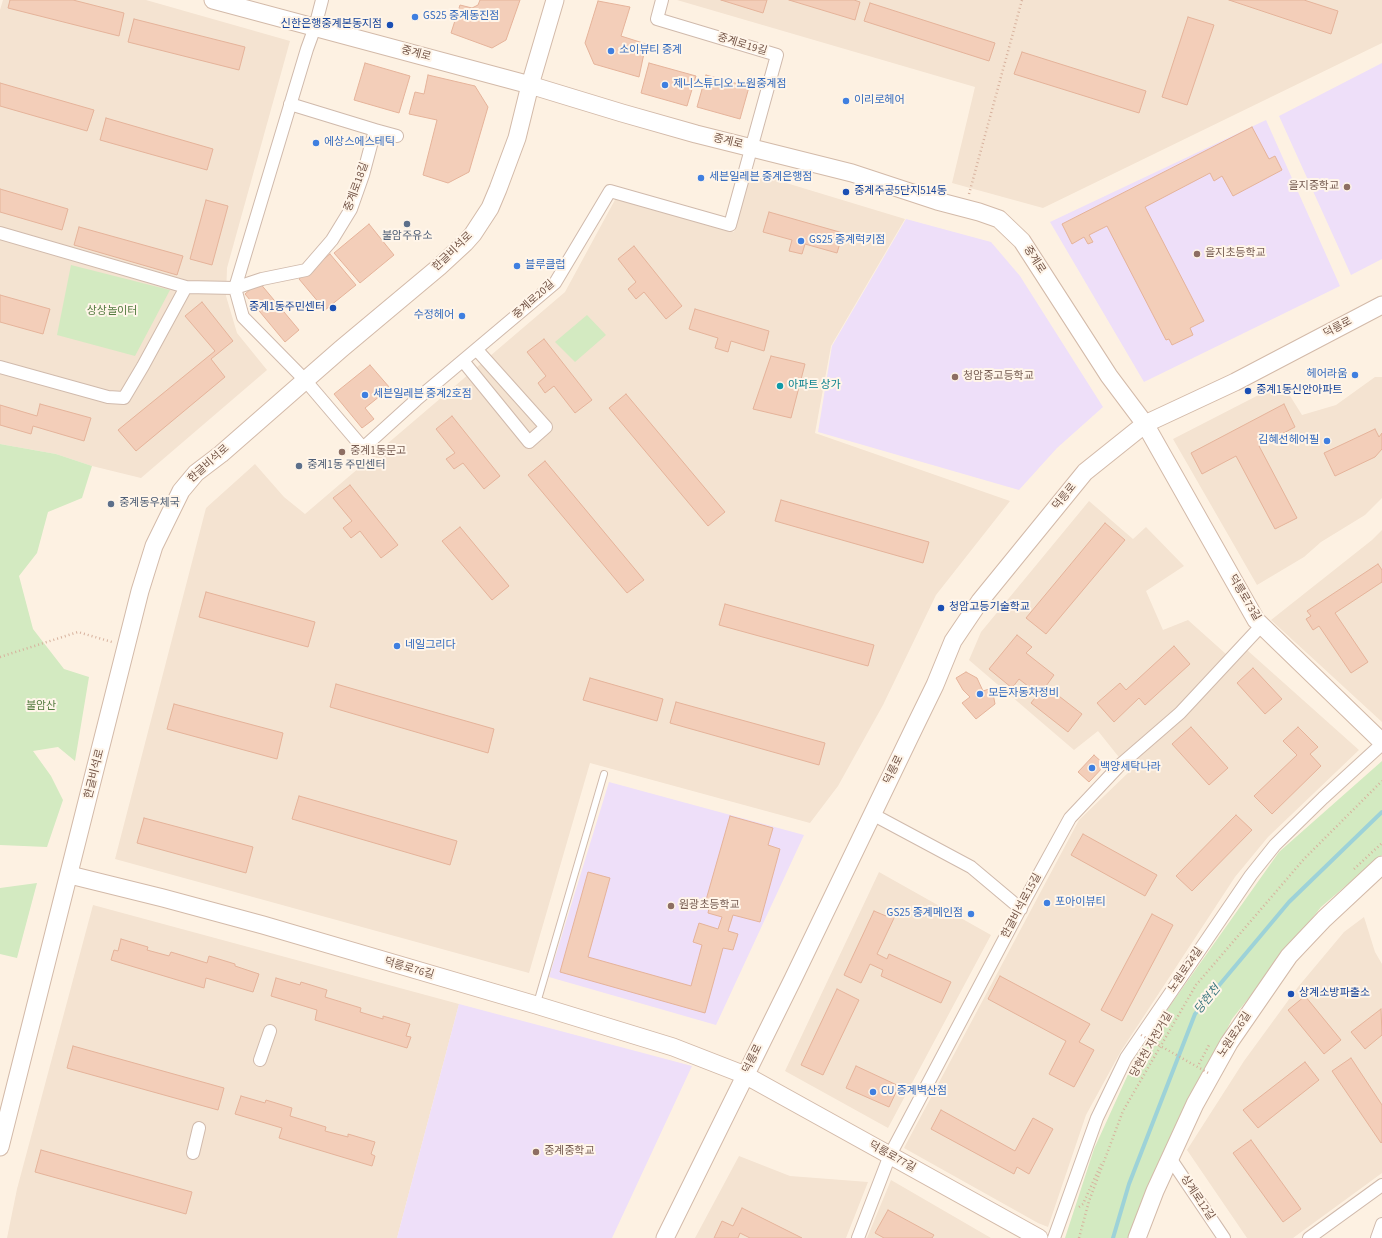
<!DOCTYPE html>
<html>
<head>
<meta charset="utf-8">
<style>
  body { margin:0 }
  canvas { display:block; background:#fdf1e2 }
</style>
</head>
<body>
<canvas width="1382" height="1238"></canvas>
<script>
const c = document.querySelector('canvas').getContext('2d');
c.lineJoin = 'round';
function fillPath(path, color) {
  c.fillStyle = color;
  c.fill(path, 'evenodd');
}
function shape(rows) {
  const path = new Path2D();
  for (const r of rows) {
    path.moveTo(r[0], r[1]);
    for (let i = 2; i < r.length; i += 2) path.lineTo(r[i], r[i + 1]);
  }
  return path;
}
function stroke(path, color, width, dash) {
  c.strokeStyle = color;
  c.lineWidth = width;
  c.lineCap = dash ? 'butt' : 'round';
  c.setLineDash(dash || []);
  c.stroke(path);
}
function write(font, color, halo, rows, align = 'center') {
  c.font = font + ' "Source Sans 3","Noto Sans KR",sans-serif';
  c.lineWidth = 4;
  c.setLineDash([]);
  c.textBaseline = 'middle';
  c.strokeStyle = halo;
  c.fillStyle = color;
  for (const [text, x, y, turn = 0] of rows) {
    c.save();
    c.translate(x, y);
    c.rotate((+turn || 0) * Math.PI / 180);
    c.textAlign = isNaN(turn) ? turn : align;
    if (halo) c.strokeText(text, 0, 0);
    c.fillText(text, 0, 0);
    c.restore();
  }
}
const residential = shape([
  [3,0,146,0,290,41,227,268,226,296,237,333,267,370,141,478,92,466,56,454,0,444,0,10],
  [677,0,1382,0,1382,43,1043,208,952,183,975,87],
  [750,172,905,219,831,346,815,433,1010,501,936,595,883,705,838,786,810,823,590,763,529,973,115,859,206,508,255,464,284,497,305,514,565,292,616,198,734,232],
  [1375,377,1382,377,1382,498,1365,515,1321,542,1304,557,1257,585,1173,439,1282,383,1302,415,1336,405],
  [1089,501,1133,539,1146,527,1184,566,1146,591,1163,630,1188,620,1236,663,1247,650,1359,750,1268,837,1235,877,1121,1051,1086,1115,1048,1227,1038,1223,904,1148,1079,820,1130,771,1098,731,1074,750,969,660,981,632],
  [1382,530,1382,722,1271,620,1372,540],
  [879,872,991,935,888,1128,785,1071],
  [93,905,459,1004,397,1238,7,1238,17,1189],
  [1364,917,1375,952,1382,964,1382,1173,1293,1238,1247,1238,1187,1150,1244,1061,1298,987,1344,932],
  [739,1156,790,1176,868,1182,846,1238,695,1238],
  [891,1180,991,1238,867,1238]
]);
const education = shape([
  [1382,63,1382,259,1351,275,1279,116],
  [1266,120,1340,286,1144,382,1050,222],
  [906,219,991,242,1020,276,1103,407,1057,448,1019,490,818,432,832,346],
  [609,782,804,835,716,1025,549,977],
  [459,1004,692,1066,612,1238,397,1238]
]);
const green = shape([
  [71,265,170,290,135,356,57,335],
  [587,315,606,335,575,362,555,342],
  [0,444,56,454,92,466,82,498,48,512,37,553,19,576,33,629,64,669,89,677,75,761,58,747,33,751,51,776,63,800,47,847,0,845],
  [1382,761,1382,855,1321,907,1232,1019,1162,1162,1135,1238,1065,1238,1094,1149,1140,1048,1279,852],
  [37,883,17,958,0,954,0,888]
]);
const stream = shape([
  [1113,1238,1129,1184,1195,1014,1289,902,1382,812]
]);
const building = shape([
  [10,0,73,0,124,13,119,36,8,8,10,0],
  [480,0,520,0,506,40,492,48,451,33,460,5,472,8,478,5,480,0],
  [721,0,767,0,763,13,721,0],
  [789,0,854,0,860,2,855,20,789,0],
  [1229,0,1304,0,1338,11,1331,34,1229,0],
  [598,1,630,7,621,36,646,44,639,77,594,64,585,43,598,1],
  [870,3,995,43,989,61,864,21,870,3],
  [1188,17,1214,25,1187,105,1162,97,1188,17],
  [134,19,245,47,239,70,128,42,134,19],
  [1022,52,1146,91,1139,113,1014,74,1022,52],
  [365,63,410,76,399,113,354,100,365,63],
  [649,63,696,76,687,106,641,93,649,63],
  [428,75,475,86,488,107,469,172,448,183,423,175,437,120,409,114,415,92,424,94,428,75],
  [706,75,749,87,740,119,697,107,706,75],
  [0,83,94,110,87,131,0,106,0,83],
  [106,118,213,149,207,170,100,140,106,118],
  [1252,127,1269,159,1275,156,1282,170,1233,196,1222,176,1214,181,1210,173,1145,207,1204,321,1190,328,1193,335,1172,345,1169,339,1166,340,1107,226,1089,235,1093,242,1088,244,1084,237,1072,244,1062,224,1252,127],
  [0,189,68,209,62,230,0,212,0,189],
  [206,200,228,206,212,265,190,259,206,200],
  [769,212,843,233,837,253,805,244,802,254,789,251,792,240,763,232,769,212],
  [369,224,394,255,360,283,334,253,369,224],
  [79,227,183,256,177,275,74,245,79,227],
  [634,246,682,306,666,319,644,292,636,299,628,289,636,282,618,259,634,246],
  [330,254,356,285,325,310,299,279,330,254],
  [259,282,299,330,285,342,245,294,259,282],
  [0,295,50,309,43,334,0,322,0,295],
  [202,302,233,341,211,359,225,377,136,451,118,430,215,351,185,316,202,302],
  [695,309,769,331,764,351,731,341,728,352,715,348,718,338,689,329,695,309],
  [544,339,592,400,575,413,554,386,545,393,538,383,546,376,527,352,544,339],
  [771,356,805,364,791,418,753,409,771,356],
  [370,365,390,388,365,408,374,419,362,428,334,394,370,365],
  [626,394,725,512,708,526,609,408,626,394],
  [40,404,91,418,84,441,33,426,31,434,0,425,0,405,37,416,40,404],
  [1284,404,1295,427,1259,446,1297,518,1275,529,1236,456,1202,474,1191,453,1284,404],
  [452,416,500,476,484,489,463,463,454,469,446,459,455,453,436,429,452,416],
  [1375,429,1379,437,1382,433,1382,449,1375,457,1335,476,1324,453,1375,429],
  [545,461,644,580,627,593,528,475,545,461],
  [350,485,398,545,381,558,360,531,351,538,343,528,352,521,333,498,350,485],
  [781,500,929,542,923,563,775,521,781,500],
  [1105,523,1125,540,1046,634,1026,618,1105,523],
  [460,527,509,586,492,600,442,541,460,527],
  [1378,564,1382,570,1382,582,1335,613,1368,662,1351,673,1319,626,1313,630,1306,619,1311,616,1307,611,1378,564],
  [206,592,315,622,308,647,199,617,206,592],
  [725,604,874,645,868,666,719,625,725,604],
  [1017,635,1032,647,1026,653,1054,675,1046,686,1082,714,1068,732,1031,703,1038,694,1019,679,1012,688,989,669,1017,635],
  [1174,646,1190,664,1145,705,1139,698,1114,722,1097,703,1120,683,1126,690,1174,646],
  [1253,668,1282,699,1265,714,1237,683,1253,668],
  [966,672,977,678,983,691,992,688,995,704,976,719,962,703,970,697,963,690,956,678,966,672],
  [590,678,663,699,657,721,583,700,590,678],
  [336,684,494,729,488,753,330,707,336,684],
  [676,702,825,743,819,765,670,723,676,702],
  [174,704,283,733,277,759,167,729,174,704],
  [1191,727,1228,768,1209,785,1172,744,1191,727],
  [1298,727,1318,747,1310,754,1321,766,1272,814,1254,796,1297,755,1283,741,1298,727],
  [1094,755,1105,765,1089,782,1078,772,1094,755],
  [299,796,457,841,450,865,292,819,299,796],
  [1236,815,1252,830,1192,891,1176,876,1236,815],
  [730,816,773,828,768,845,780,849,760,922,733,915,728,931,738,934,733,950,723,948,705,1013,560,972,588,872,610,878,588,957,691,986,702,945,693,942,699,923,718,929,722,917,708,913,709,908,704,907,730,816],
  [144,818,253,847,246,873,137,843,144,818],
  [1083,834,1157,875,1145,896,1071,855,1083,834],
  [874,911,886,916,887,913,895,916,877,954,887,959,889,954,951,982,941,1003,881,976,883,970,870,964,861,983,844,975,874,911],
  [1152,914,1173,925,1122,1021,1101,1010,1152,914],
  [121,939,148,947,147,950,169,956,171,952,207,963,209,956,235,964,235,966,259,974,253,992,206,978,204,988,111,960,114,950,118,951,121,939],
  [1000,976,1090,1024,1079,1042,1094,1050,1074,1087,1049,1074,1066,1041,988,999,1000,976],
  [276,978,300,985,301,982,327,990,325,997,361,1008,360,1012,383,1019,383,1016,410,1024,406,1036,411,1037,407,1048,315,1020,317,1010,271,996,276,978],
  [837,989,859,1000,823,1075,801,1065,837,989],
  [1305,996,1341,1040,1324,1054,1288,1010,1305,996],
  [1381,1009,1382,1035,1365,1049,1351,1032,1381,1009],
  [73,1046,224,1088,218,1110,67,1068,73,1046],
  [1351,1058,1382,1105,1382,1142,1381,1143,1332,1071,1351,1058],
  [1305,1062,1319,1080,1258,1128,1243,1110,1305,1062],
  [856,1066,899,1086,889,1107,846,1088,856,1066],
  [241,1096,265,1103,266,1100,292,1108,290,1116,326,1127,325,1131,348,1137,348,1134,375,1142,371,1154,375,1156,372,1166,279,1138,282,1128,235,1114,241,1096],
  [941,1110,1015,1151,1033,1118,1053,1129,1029,1174,1017,1167,1014,1174,931,1129,941,1110],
  [1251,1140,1301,1209,1283,1222,1233,1153,1251,1140],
  [41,1150,192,1192,186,1214,35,1172,41,1150],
  [742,1208,802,1238,750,1238,740,1233,738,1238,714,1238,722,1221,733,1226,742,1208],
  [888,1210,934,1235,932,1238,884,1238,875,1233,888,1210]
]);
const path = shape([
  [969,194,1022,0],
  [0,657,78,632,112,642],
  [1354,869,1382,843],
  [1199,1064,1209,1045],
  [1079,1207,1083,1204,1102,1162],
  [1079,1238,1089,1201,1123,1111,1196,985,1304,859,1382,781]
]);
const lane = shape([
  [537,1003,604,774]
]);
const street = shape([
  [322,0,315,27,307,49,235,288,243,317,305,380,363,448,416,400,555,283,610,191,730,225,777,55,657,19,662,0],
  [375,130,397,136],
  [0,233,186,287],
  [463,361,529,442,546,427,477,350],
  [0,367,108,397,124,398,143,366,186,287,235,288,262,279,306,270,332,240,351,209,363,175,375,130,290,104],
  [872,814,971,867,1021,909],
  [260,1060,270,1031],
  [193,1153,199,1128],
  [1170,1158,1224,1238],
  [858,1238,890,1155,1026,898,1070,818,1120,765,1180,713,1262,625],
  [1054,1238,1097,1118,1126,1058,1251,875,1275,845,1323,798,1382,744],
  [1309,1238,1382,1185],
  [1377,1238,1382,1224]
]);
const secondary = shape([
  [213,0,530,85,622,113,696,134,852,173,937,201,979,212,999,219,1022,241,1109,376,1145,424,1256,620,1382,742],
  [70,875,163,898,263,925,536,1005,673,1047,745,1075,1039,1238],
  [0,1147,140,591,154,546,181,491,196,473,221,454,341,349,439,267,465,243,473,234,490,208,498,189,517,138,530,85,555,0],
  [665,1238,793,979,915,726,935,685,953,641,980,601,1085,472,1145,424,1235,382,1382,305],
  [1137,1238,1155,1191,1195,1104,1229,1043,1289,956,1324,919,1382,865]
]);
const pathBridge = shape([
  [1141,1035,1210,1074]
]);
const markers = [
  [415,17,4,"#3f7fe0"],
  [390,25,4,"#1a4fb4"],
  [611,51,4,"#3f7fe0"],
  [665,85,4,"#3f7fe0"],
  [846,101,4,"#3f7fe0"],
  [316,143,4,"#3f7fe0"],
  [701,178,4,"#3f7fe0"],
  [1347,187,4,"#8d6e63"],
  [846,192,4,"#1a4fb4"],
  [407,224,4,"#5c6f8a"],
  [801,241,4,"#3f7fe0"],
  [1197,254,4,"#8d6e63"],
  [517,266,4,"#3f7fe0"],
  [333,308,4,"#1a4fb4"],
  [462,316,4,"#3f7fe0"],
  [1355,375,4,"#3f7fe0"],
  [955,377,4,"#8d6e63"],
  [780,386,4,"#0f9aa8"],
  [1248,391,4,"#1a4fb4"],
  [365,395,4,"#3f7fe0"],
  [1327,441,4,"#3f7fe0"],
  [342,452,4,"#8d6e63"],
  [299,466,4,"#5c6f8a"],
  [111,504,4,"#5c6f8a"],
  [941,608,4,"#1a4fb4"],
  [397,646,4,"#3f7fe0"],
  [980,694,4,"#3f7fe0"],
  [1092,768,4,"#3f7fe0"],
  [1047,903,4,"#3f7fe0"],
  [671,906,4,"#8d6e63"],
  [971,914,4,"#3f7fe0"],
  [1291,994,4,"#1a4fb4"],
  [873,1092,4,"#3f7fe0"],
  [536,1152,4,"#8d6e63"]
];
const shopNames = [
  ["GS25 중계동진점",423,17],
  ["소이뷰티 중계",619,51],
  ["제니스튜디오 노원중계점",673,85],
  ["이리로헤어",854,101],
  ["에상스에스테틱",324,143],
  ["세븐일레븐 중계은행점",709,178],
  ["GS25 중계럭키점",809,241],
  ["블루클럽",525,266],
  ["수정헤어",454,316,"right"],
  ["헤어라움",1347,375,"right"],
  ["세븐일레븐 중계2호점",373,395],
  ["김혜선헤어필",1319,441,"right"],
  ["네일그리다",405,646],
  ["모든자동차정비",988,694],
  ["백양세탁나라",1100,768],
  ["포아이뷰티",1055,903],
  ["GS25 중계메인점",963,914,"right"],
  ["CU 중계벽산점",881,1092]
];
const transitNames = [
  ["신한은행중계본동지점",382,25,"right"],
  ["중계주공5단지514동",854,192],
  ["중계1동주민센터",325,308,"right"],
  ["중계1동신안아파트",1256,391],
  ["청암고등기술학교",949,608],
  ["상계소방파출소",1299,994]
];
const streetNames = [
  ["중계로19길",742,45,17],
  ["중계로",416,54,15],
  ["중계로",728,142,14],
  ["중계로18길",357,187,-70],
  ["한글비석로",453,252,-44],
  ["중계로",1034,260,57],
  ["중계로20길",534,300,-42],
  ["덕릉로",1338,328,-28],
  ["한글비석로",209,464,-42],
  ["덕릉로",1065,497,-51],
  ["덕릉로73길",1244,598,59],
  ["덕릉로",894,770,-64],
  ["한글비석로",95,774,-76],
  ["한글비석로15길",1022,906,-62],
  ["덕릉로76길",409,969,16],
  ["노원로24길",1186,970,-56],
  ["노원로26길",1235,1035,-57],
  ["당현천 자전거길",1152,1045,-60],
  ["덕릉로",753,1059,-64],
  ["덕릉로77길",892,1157,29],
  ["상계로12길",1197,1198,56]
];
const educationNames = [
  ["을지중학교",1339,187,"right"],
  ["을지초등학교",1205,254],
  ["청암중고등학교",963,377],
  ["중계1동문고",350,452],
  ["원광초등학교",679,906],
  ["중계중학교",544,1152]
];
const serviceNames = [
  ["불암주유소",407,237,"center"],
  ["중계1동 주민센터",307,466],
  ["중계동우체국",119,504]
];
const parkNames = [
  ["상상놀이터",112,312],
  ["불암산",41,707]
];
const cultureNames = [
  ["아파트 상가",788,386]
];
const waterNames = [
  ["당현천",1208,1000,-51]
];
fillPath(residential, '#f4e3d1');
fillPath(education, '#eedff9');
fillPath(green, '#d3eac1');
stroke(stream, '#9dd2d8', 4);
fillPath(building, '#f3ceb9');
stroke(building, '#e5b39a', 1);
stroke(lane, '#d0baac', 8);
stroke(street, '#d0baac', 14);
stroke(secondary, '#d3baa9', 19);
stroke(path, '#d7b19d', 2.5, [1, 3]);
stroke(lane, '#fff', 6);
stroke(street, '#fff', 12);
stroke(secondary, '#fff', 17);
stroke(pathBridge, '#d7b19d', 2.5, [1, 3]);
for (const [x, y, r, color] of markers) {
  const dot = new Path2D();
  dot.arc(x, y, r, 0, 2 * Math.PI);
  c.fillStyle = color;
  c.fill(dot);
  stroke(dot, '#fff5e9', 1.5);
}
write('11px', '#366cbe', '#fff5e9', shopNames, 'left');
write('11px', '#164399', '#fff5e9', transitNames, 'left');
write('11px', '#755648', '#fff5e9', streetNames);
write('11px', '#785e54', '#fff5e9', educationNames, 'left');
write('11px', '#4e5e75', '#fff5e9', serviceNames, 'left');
write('11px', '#547b40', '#fff5e9', parkNames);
write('11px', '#0d838f', '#fff5e9', cultureNames, 'left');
write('italic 12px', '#3f7a82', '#fff5e9', waterNames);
</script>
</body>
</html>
